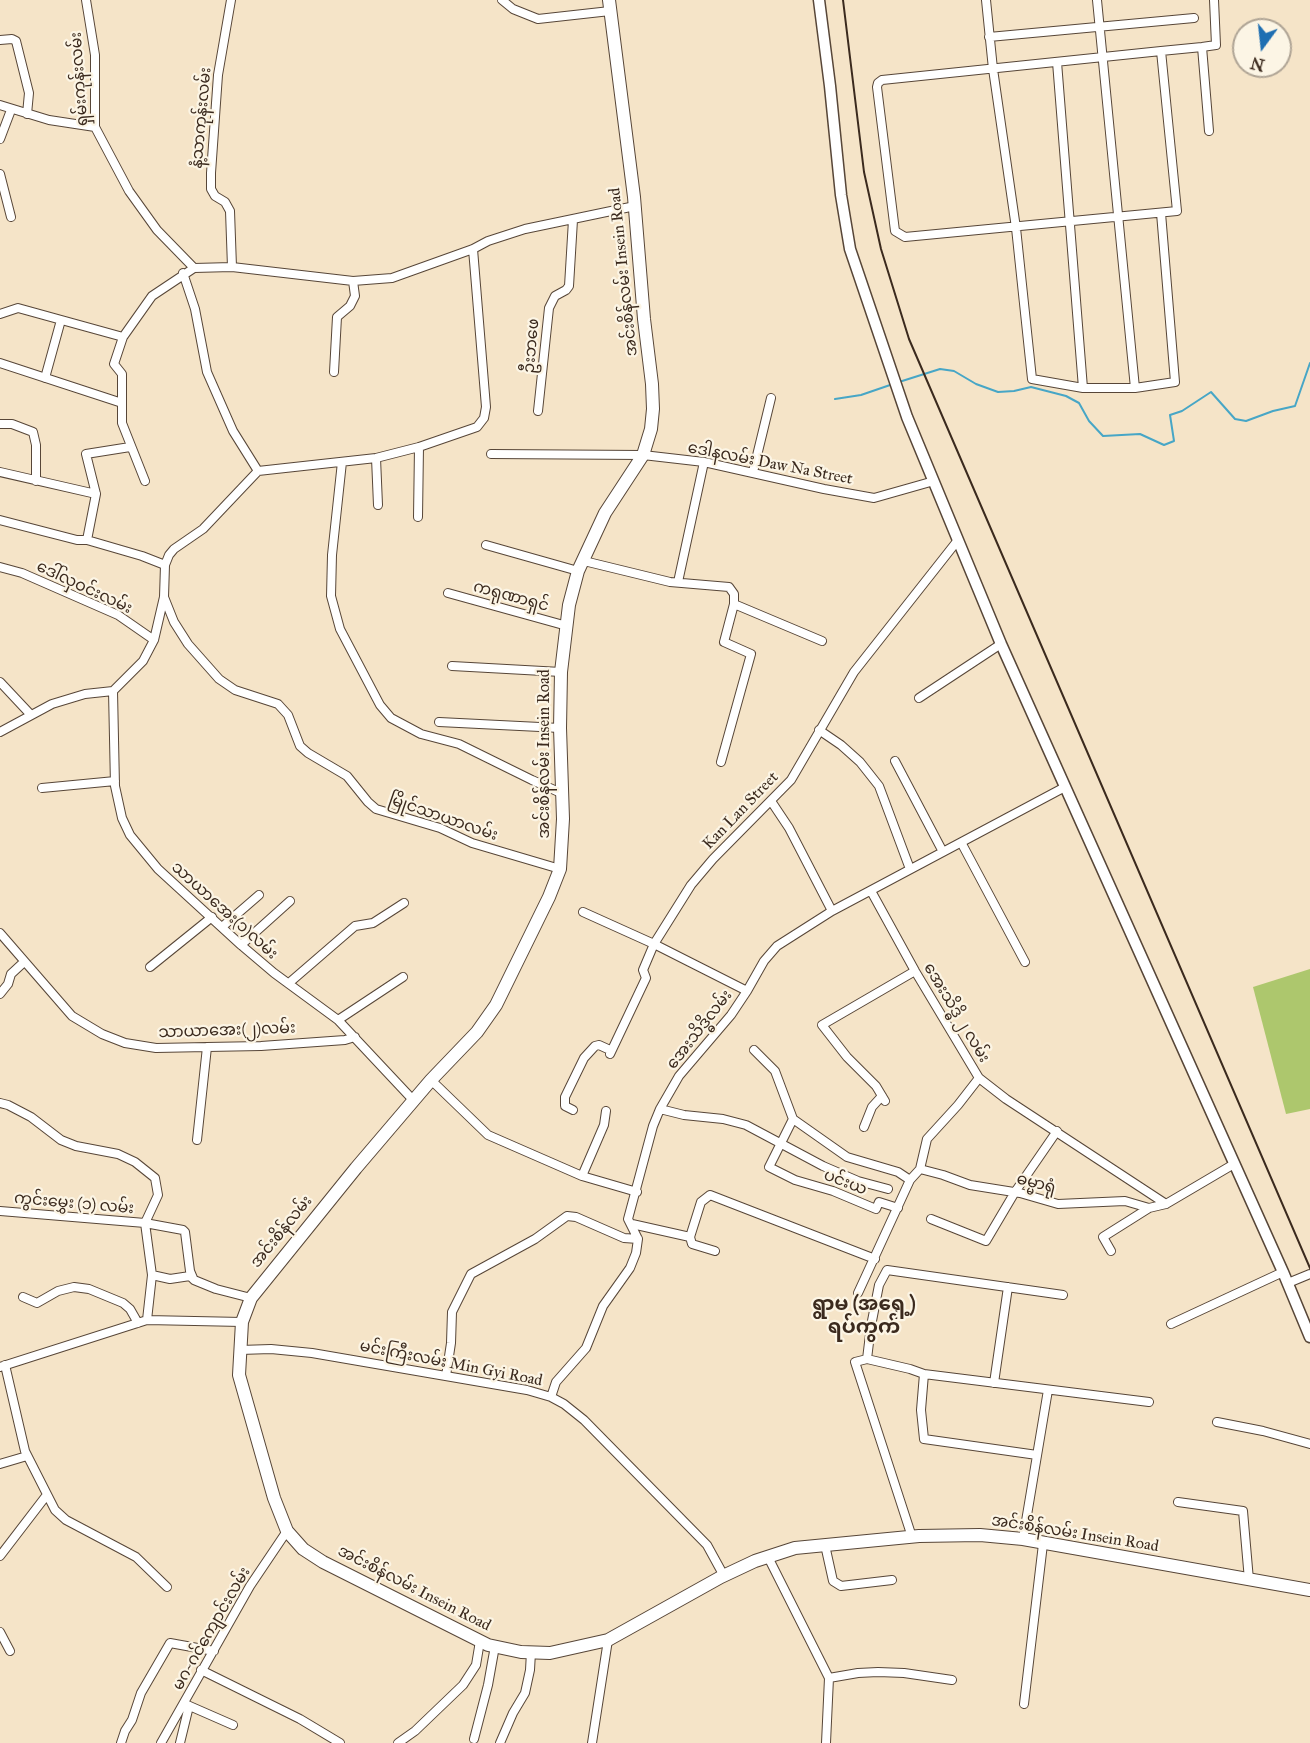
<!DOCTYPE html>
<html>
<head>
<meta charset="utf-8">
<style>
  body { margin:0 }
  #map { position:relative; width:1310px; height:1743px; overflow:hidden; background:#f5e4c8; font-family:"IM FELL Great Primer",serif }
  canvas { display:block }
  .north { position:absolute; left:1232px; top:18px; width:60px; height:60px; box-sizing:border-box; background:#fcf5e5; border:2px solid #afa495; border-radius:50%; rotate:195deg; font-size:16px; font-weight:700; line-height:24px; text-align:center; color:#3b2a1e }
  .north::after { content:''; display:block; margin:auto; width:21px; height:27px; background:#1f6fb2; clip-path:polygon(50% 0,100% 100%,50% 72%,0 100%) }
</style>
</head>
<body>
<div id="map">
<canvas width="1310" height="1743"></canvas>
<div class="north">N</div>
</div>
<script>
const c = document.querySelector('canvas').getContext('2d');
c.lineJoin = 'round';
function fillPath(path, color) {
  c.fillStyle = color;
  c.fill(path, 'evenodd');
}
function shape(rows) {
  const path = new Path2D();
  for (const r of rows) {
    path.moveTo(r[0], r[1]);
    for (let i = 2; i < r.length; i += 2) path.lineTo(r[i], r[i + 1]);
  }
  return path;
}
function stroke(path, color, width, dash) {
  c.strokeStyle = color;
  c.lineWidth = width;
  c.lineCap = dash ? 'butt' : 'round';
  c.setLineDash(dash || []);
  c.stroke(path);
}
function write(font, color, halo, rows, align = 'center') {
  c.font = font + ' "IM FELL Great Primer","Noto Sans Myanmar",serif';
  c.lineWidth = 4.5;
  c.setLineDash([]);
  c.textBaseline = 'middle';
  c.strokeStyle = halo;
  c.fillStyle = color;
  for (const [text, x, y, turn = 0] of rows) {
    c.save();
    c.translate(x, y);
    c.rotate((+turn || 0) * Math.PI / 180);
    c.textAlign = isNaN(turn) ? turn : align;
    if (halo) c.strokeText(text, 0, 0);
    c.fillText(text, 0, 0);
    c.restore();
  }
}
const green = shape([
  [1310,969,1310,1109,1286,1114,1253,987]
]);
const stream = shape([
  [899,382,940,369,954,371,976,384,998,392,1014,391,1031,387,1066,396,1079,403,1089,421,1103,436,1140,434,1164,445,1174,441,1170,415,1182,411,1211,392,1235,419,1246,421,1273,411,1295,406,1310,363],
  [835,399,861,395,893,384]
]);
const street = shape([
  [86,0,95,55,95,127,129,191,157,230,194,268],
  [231,0,218,75,211,173,211,189,215,196,225,202,230,211,232,267],
  [502,0,513,9,538,19,610,11],
  [986,0,993,69,1016,228,1032,379,1083,388,1135,388,1175,382,1161,213],
  [1097,0,1135,388],
  [989,37,1194,18],
  [0,40,12,39,16,41,29,93,27,114],
  [1202,47,1209,131],
  [1161,51,1177,211,905,237,895,231,877,87,878,83,882,80,1161,51,1202,47,1216,45,1214,0],
  [1057,62,1083,388],
  [0,105,49,120,95,127],
  [0,139,11,110],
  [0,174,11,217],
  [183,273,195,309,207,372,233,431,258,471],
  [0,314,18,308,123,337],
  [0,363,122,403,122,423,145,481],
  [334,372,337,317,350,306,355,296,353,281],
  [45,378,61,320],
  [122,403,122,374,114,364,123,337,152,296,194,268,232,267,353,281,392,278,473,249,488,241,525,229,635,206],
  [538,411,549,308,555,296,566,290,569,286,573,220],
  [0,424,12,424,33,432,36,445,36,481],
  [130,447,86,454,96,494,87,540,142,556,165,565],
  [491,454,643,455,704,462,824,489,874,498,934,481],
  [376,458,378,505],
  [342,462,332,555,331,596,340,629,380,705,391,718,421,734,459,744,532,780,561,793],
  [258,471,376,458,419,447,477,427,484,418,486,407,473,249],
  [0,472,96,494],
  [753,472,771,398],
  [418,517,419,447],
  [0,520,77,540,87,540],
  [486,545,578,571],
  [584,561,670,582,729,587,734,594,734,604,724,642,751,654,721,762],
  [0,567,22,573,118,615,154,640],
  [678,582,704,462],
  [448,593,567,626],
  [164,597,174,622,188,644,219,679,235,690,278,704,288,715,300,746,308,753,347,776,368,802,376,809,440,828,472,843,560,869],
  [734,604,822,641],
  [452,666,561,672],
  [0,682,31,715],
  [113,691,115,786,122,818,130,835,158,869,241,945,274,973,338,1020,414,1101],
  [113,691,143,661,154,640,164,597,165,565,169,555,174,549,203,529,258,471],
  [919,698,1001,644],
  [439,722,560,728],
  [819,730,841,745,860,762,879,786,910,869],
  [0,732,52,704,85,694,113,691],
  [895,761,943,852],
  [42,788,115,781],
  [771,801,789,828,832,911],
  [962,844,1025,962],
  [871,891,915,971,979,1078,1006,1099,1166,1204],
  [583,912,654,944,747,991],
  [222,927,259,895],
  [0,933,72,1016,102,1034,125,1043,156,1048,207,1047,261,1046,345,1040,355,1037],
  [241,945,290,901],
  [150,967,212,917],
  [289,983,355,926,373,923,404,903],
  [0,994,8,984,11,974,24,962],
  [338,1020,403,977],
  [754,1050,775,1071,793,1119,847,1157,898,1172,910,1180],
  [610,1054,646,978,643,970,654,944,691,885,713,859,791,780,854,672,958,540],
  [431,1080,488,1135,582,1176,637,1192],
  [885,1101,876,1086,847,1057,822,1025,915,971],
  [0,1103,8,1105,31,1117,61,1140,76,1146,118,1154,135,1162,155,1178,158,1195,145,1223,152,1275,170,1279,190,1276,194,1280,216,1289,251,1298],
  [660,1109,684,1115,723,1119,746,1125,823,1166,858,1181,888,1189],
  [573,1110,565,1106,565,1097,584,1058,595,1046,599,1045,610,1050],
  [793,1119,769,1167,795,1180,833,1191,876,1209,879,1202,898,1208],
  [864,1127,872,1107,882,1096],
  [197,1140,207,1047],
  [920,1169,943,1175,970,1185,1020,1193,1058,1204,1125,1201,1149,1208],
  [582,1176,604,1125,606,1111],
  [0,1211,145,1223,183,1230,185,1232,190,1271,193,1278],
  [931,1219,986,1241,1015,1192,1057,1131],
  [632,1224,690,1237,701,1202,710,1195,875,1259],
  [690,1237,692,1244,715,1251],
  [1111,1251,1103,1237,1149,1208,1166,1204,1234,1164],
  [1288,1283,1310,1274],
  [858,1293,910,1180,920,1169,927,1139,958,1105,979,1078],
  [23,1297,37,1303,58,1291,74,1287,89,1289,123,1303,130,1309,138,1323],
  [147,1320,152,1275],
  [1171,1324,1283,1272],
  [240,1350,271,1349,312,1353,527,1390,551,1397,564,1404,584,1420,707,1545,724,1576],
  [867,1359,871,1326,879,1285,887,1270,1063,1295],
  [5,1365,25,1451,55,1510,66,1520,136,1557,167,1587],
  [0,1367,147,1320,242,1322],
  [924,1374,1149,1402],
  [446,1376,451,1343,452,1312,471,1274,535,1239,567,1216,576,1217,624,1238,638,1239],
  [994,1383,1008,1287],
  [551,1397,556,1382,586,1348,603,1306,630,1268,636,1253,638,1239,628,1219,653,1126,660,1109,679,1076,731,1015,747,991,764,961,777,946,832,911,1065,787],
  [1217,1422,1263,1431,1310,1444],
  [0,1464,27,1456],
  [1178,1502,1243,1511,1249,1580],
  [912,1537,855,1362,867,1359,910,1369,924,1374,921,1410,924,1439,1037,1455],
  [1023,1539,1048,1390],
  [825,1545,833,1581,841,1586,892,1580],
  [0,1556,46,1496],
  [768,1557,829,1678,826,1743],
  [0,1632,10,1651],
  [201,1670,300,1719,340,1743],
  [829,1678,858,1673,878,1672,904,1673,952,1680],
  [185,1704,233,1725],
  [1024,1704,1043,1544],
  [474,1739,488,1685,495,1646],
  [121,1743,125,1731,132,1720,141,1693,170,1643,214,1651],
  [161,1743,250,1586,287,1531],
  [180,1743,189,1706],
  [398,1743,415,1731,463,1685,476,1665,480,1641],
  [500,1743,513,1713,525,1693,530,1670,531,1652],
  [592,1743,608,1640]
]);
const secondary = shape([
  [819,0,830,86,841,195,850,249,907,417,1001,644,1283,1272,1310,1337]
]);
const primary = shape([
  [609,0,634,197,644,319,652,384,653,409,651,429,643,455,605,513,578,571,569,605,561,672,560,728,563,819,560,869,549,897,496,1005,477,1032,431,1080,356,1168,251,1298,242,1322,239,1375,274,1498,287,1531,303,1549,323,1562,488,1645,521,1652,550,1653,608,1640,721,1577,755,1561,795,1548,919,1536,980,1535,1023,1539,1310,1590]
]);
const rail = shape([
  [843,0,864,172,881,249,909,339,1310,1268]
]);
const streetNames = [
  ["ရှမ်းကုန်းလမ်း",80,79,-94],
  ["နံ့သာကုန်းလမ်း",202,118,-85],
  ["အင်းစိန်လမ်း Insein Road",624,272,-96],
  ["ဦးဘဖေ",532,346,-85],
  ["ဒေါနလမ်း Daw Na Street",770,464,11],
  ["ဒေါ်လှဝင်းလမ်း",84,588,25],
  ["ကရုဏာရှင်",511,597,15],
  ["အင်းစိန်လမ်း Insein Road",545,754,-90],
  ["Kan Lan Street",741,811,-46],
  ["မြိုင်သာယာလမ်း",443,818,19],
  ["သာယာအေး(၁)လမ်း",224,911,42],
  ["အေးသိဒ္ဓိ ၂ လမ်း",956,1013,59],
  ["အေးသိဒ္ဓိလမ်း",700,1030,-52],
  ["သာယာအေး(၂)လမ်း",227,1031,-2],
  ["ပင်းယ",845,1183,21],
  ["ဓမ္မာရုံ",1036,1184,14],
  ["ကွင်းမွှေး (၁) လမ်း",74,1204,5],
  ["အင်းစိန်လမ်း",282,1232,-51],
  ["မင်းကြီးလမ်း Min Gyi Road",451,1364,11],
  ["အင်းစိန်လမ်း Insein Road",1075,1534,9],
  ["အင်းစိန်လမ်း Insein Road",414,1589,27],
  ["မဂ~ဂင်ကျောင်းလမ်း",212,1629,-60]
];
const quarterNames = [
  ["ရွာမ (အရှေ့)",864,1305],
  ["ရပ်ကွက်",864,1328]
];
fillPath(green, '#adc76d');
stroke(stream, '#47a6c6', 2);
stroke(street, '#574638', 10);
stroke(secondary, '#574638', 13);
stroke(primary, '#574638', 14);
stroke(street, '#fff', 8);
stroke(secondary, '#fff', 10);
stroke(primary, '#fff', 12);
stroke(rail, '#3b2a1e', 2);
write('16px', '#3b2a1e', '#fcf5e5', streetNames);
write('bold 20px', '#3b2a1e', '#fcf5e5', quarterNames);
</script>
</body>
</html>
